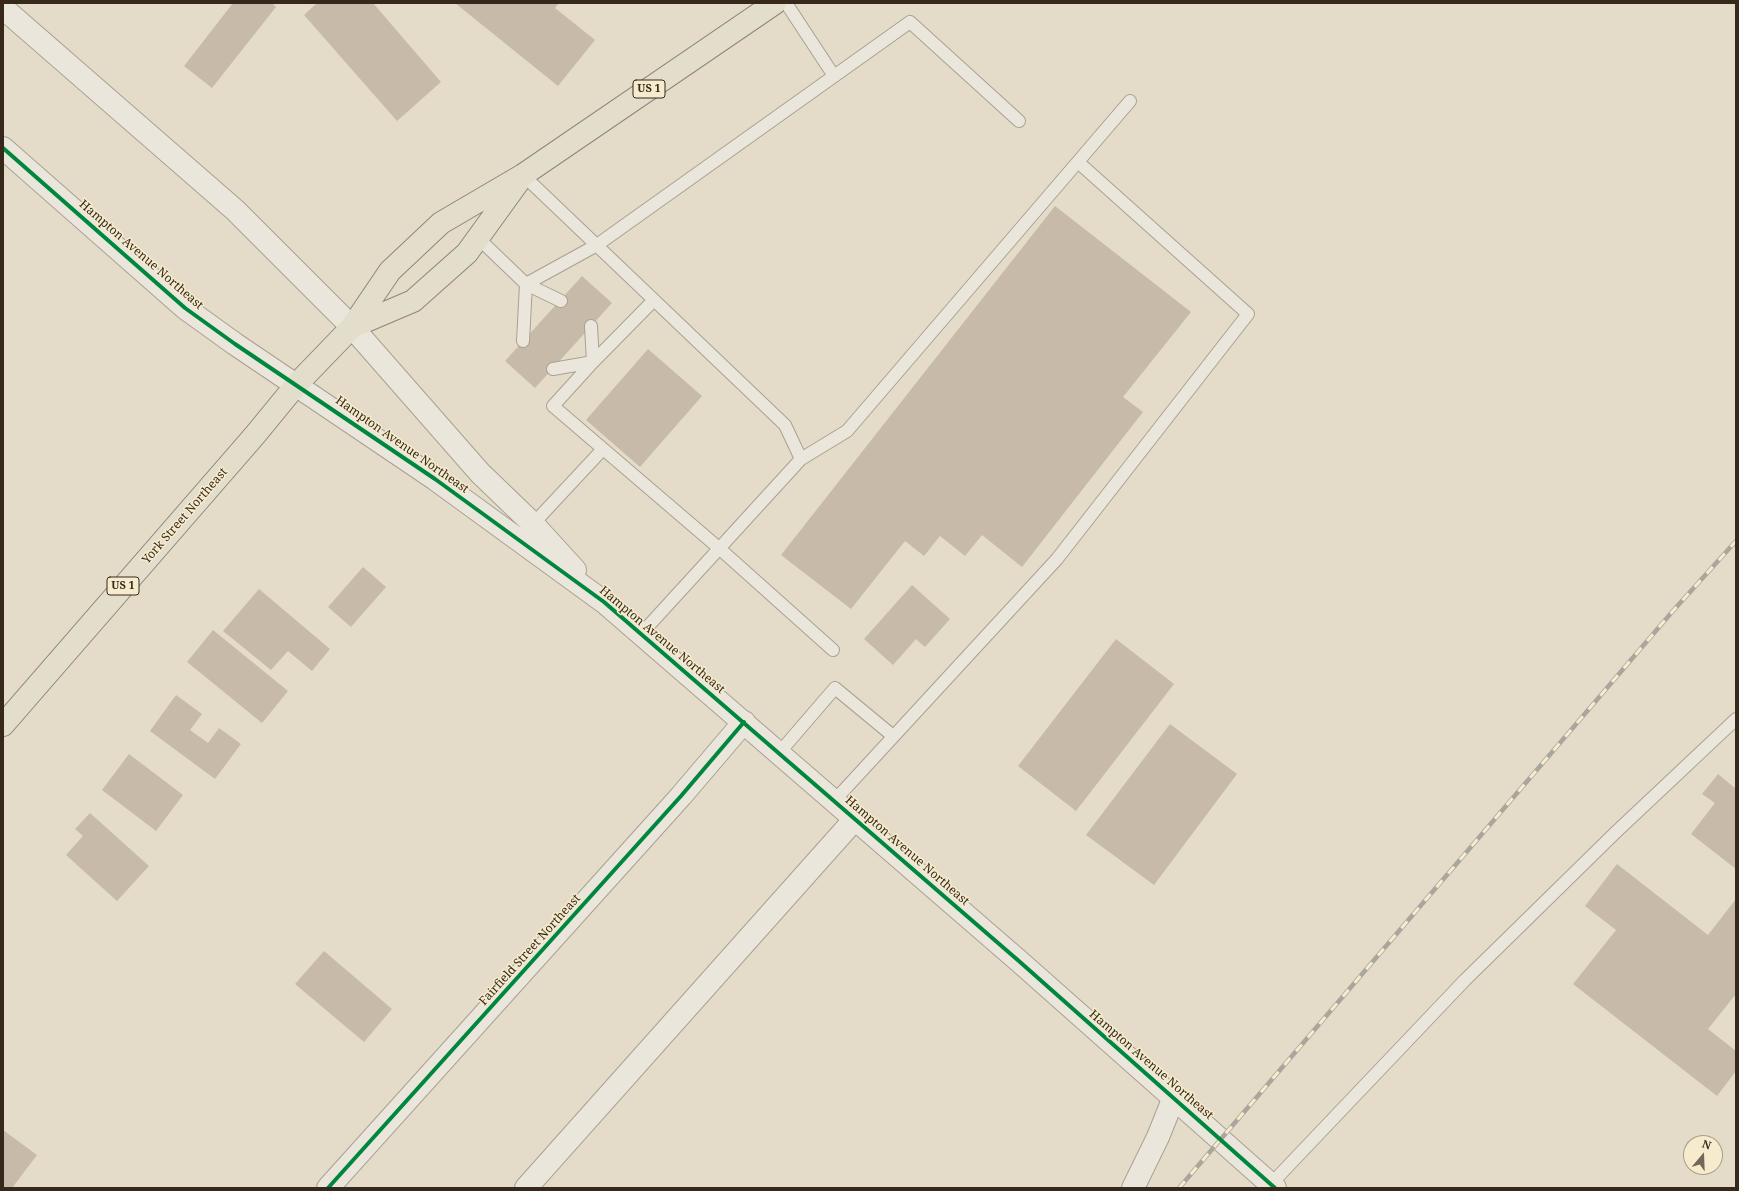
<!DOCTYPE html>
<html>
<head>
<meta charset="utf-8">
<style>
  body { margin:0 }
  #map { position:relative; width:1739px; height:1191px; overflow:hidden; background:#e4dcc8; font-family:"Noto Serif",serif }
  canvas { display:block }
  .frame { position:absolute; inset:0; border:4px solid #36291b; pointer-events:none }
  .north { position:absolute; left:1683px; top:1135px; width:40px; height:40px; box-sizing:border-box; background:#f6eccd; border:1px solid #a99e86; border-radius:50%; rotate:19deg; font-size:11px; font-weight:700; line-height:16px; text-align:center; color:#36291b }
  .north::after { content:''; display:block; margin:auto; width:14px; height:18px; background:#736858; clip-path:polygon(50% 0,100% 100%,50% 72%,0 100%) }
</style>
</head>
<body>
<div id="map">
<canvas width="1739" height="1191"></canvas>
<div class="frame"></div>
<div class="north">N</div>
</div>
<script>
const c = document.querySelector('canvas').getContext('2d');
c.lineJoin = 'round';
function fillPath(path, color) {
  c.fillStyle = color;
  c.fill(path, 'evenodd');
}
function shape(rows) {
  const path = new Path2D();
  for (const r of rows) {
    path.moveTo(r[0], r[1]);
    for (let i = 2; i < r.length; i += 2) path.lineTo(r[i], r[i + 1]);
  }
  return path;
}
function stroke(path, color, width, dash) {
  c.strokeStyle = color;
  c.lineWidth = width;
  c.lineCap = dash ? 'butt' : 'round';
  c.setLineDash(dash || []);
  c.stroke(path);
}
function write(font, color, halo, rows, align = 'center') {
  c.font = font + ' "Noto Serif",serif';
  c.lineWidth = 3;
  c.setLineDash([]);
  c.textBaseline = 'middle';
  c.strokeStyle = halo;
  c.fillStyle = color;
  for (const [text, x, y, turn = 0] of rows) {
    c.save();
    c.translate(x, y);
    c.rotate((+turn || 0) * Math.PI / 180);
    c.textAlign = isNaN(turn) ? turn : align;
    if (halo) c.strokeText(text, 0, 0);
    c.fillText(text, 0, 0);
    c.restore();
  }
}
const building = shape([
  [233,3,272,3,276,7,212,88,184,66],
  [317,3,373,3,441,82,397,121,304,15],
  [455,3,559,3,555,8,595,40,558,86],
  [1055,206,1191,312,1123,397,1143,412,1022,567,982,535,965,556,940,536,924,556,905,541,851,609,781,555],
  [582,276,612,303,535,388,505,361],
  [648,349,702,396,640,467,586,420],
  [363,567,386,587,351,627,328,607],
  [912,585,950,619,925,647,916,639,893,665,864,639],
  [259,589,330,649,312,671,288,651,271,670,223,631],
  [213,630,288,691,262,723,187,662],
  [1116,639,1174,684,1076,811,1018,766],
  [176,695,202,714,190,730,208,743,219,728,241,744,215,779,150,731],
  [1170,724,1237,774,1154,885,1086,835],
  [129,754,183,795,156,831,102,790],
  [1718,774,1736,789,1736,869,1691,834,1715,803,1702,794],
  [90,813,149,866,117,901,66,855,83,836,75,829],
  [1617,864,1708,935,1736,899,1736,994,1708,1029,1736,1051,1736,1071,1717,1096,1573,984,1616,930,1585,906],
  [324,951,392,1009,364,1042,295,984],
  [3,1130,37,1155,12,1188,3,1188]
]);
const service = shape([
  [786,3,834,76],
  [523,175,785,425,801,459,641,634],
  [478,238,526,284,523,341],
  [526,284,597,245,910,22,1019,121],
  [526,284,561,301],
  [654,300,593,362,553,406,720,549,833,650],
  [553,369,593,362,591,326],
  [801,459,847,431,1130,101],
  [533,524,603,449],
  [779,753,835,688,893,736],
  [834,801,1057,559,1248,314,1078,162],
  [1271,1184,1465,980,1616,832,1736,719]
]);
const minor = shape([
  [328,1188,681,796,744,722],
  [526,1188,855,819],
  [1133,1188,1158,1137,1174,1097]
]);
const tertiary = shape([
  [3,8,235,210,352,327,480,473,533,524,575,570],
  [3,148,185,308,235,344,435,479,604,602,1020,962,1275,1188]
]);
const primary = shape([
  [352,327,413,301,467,253,519,181],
  [3,725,255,435,296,385,352,327,390,271,441,223,523,175,775,3]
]);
const rail = shape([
  [1179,1188,1672,612,1736,541]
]);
const cycleway = shape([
  [3,148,185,308,235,344,435,479,604,602,1020,962,1275,1188],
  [328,1188,681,796,744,722]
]);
const shields = [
  [649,89,32],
  [123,586,32]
];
const shieldNames = [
  ["US 1",649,89],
  ["US 1",123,586]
];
const streetNames = [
  ["Hampton Avenue Northeast",141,255,41],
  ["Hampton Avenue Northeast",402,445,35],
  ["York Street Northeast",185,516,-49],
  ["Hampton Avenue Northeast",662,640,40],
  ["Hampton Avenue Northeast",907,851,41],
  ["Fairfield Street Northeast",530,950,-48],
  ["Hampton Avenue Northeast",1151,1065,41]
];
fillPath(building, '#c7baa9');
stroke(service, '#a8a192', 14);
stroke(minor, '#a8a192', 24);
stroke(tertiary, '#a8a192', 24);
stroke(primary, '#8e8679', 24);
stroke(service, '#ebe6db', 12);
stroke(minor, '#ebe6db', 22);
stroke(tertiary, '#ebe6db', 22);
stroke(primary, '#e3ddcc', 22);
stroke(rail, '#aaa69c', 4.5);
stroke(rail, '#f6eccd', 3, [9]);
stroke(cycleway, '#00873e', 4);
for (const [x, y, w] of shields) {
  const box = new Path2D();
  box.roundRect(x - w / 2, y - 9, w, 18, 3);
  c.fillStyle = '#f6eccd';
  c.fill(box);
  stroke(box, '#36291b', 1);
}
write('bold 11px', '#36291b', null, shieldNames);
write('12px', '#36291b', '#f6eccd', streetNames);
</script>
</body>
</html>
